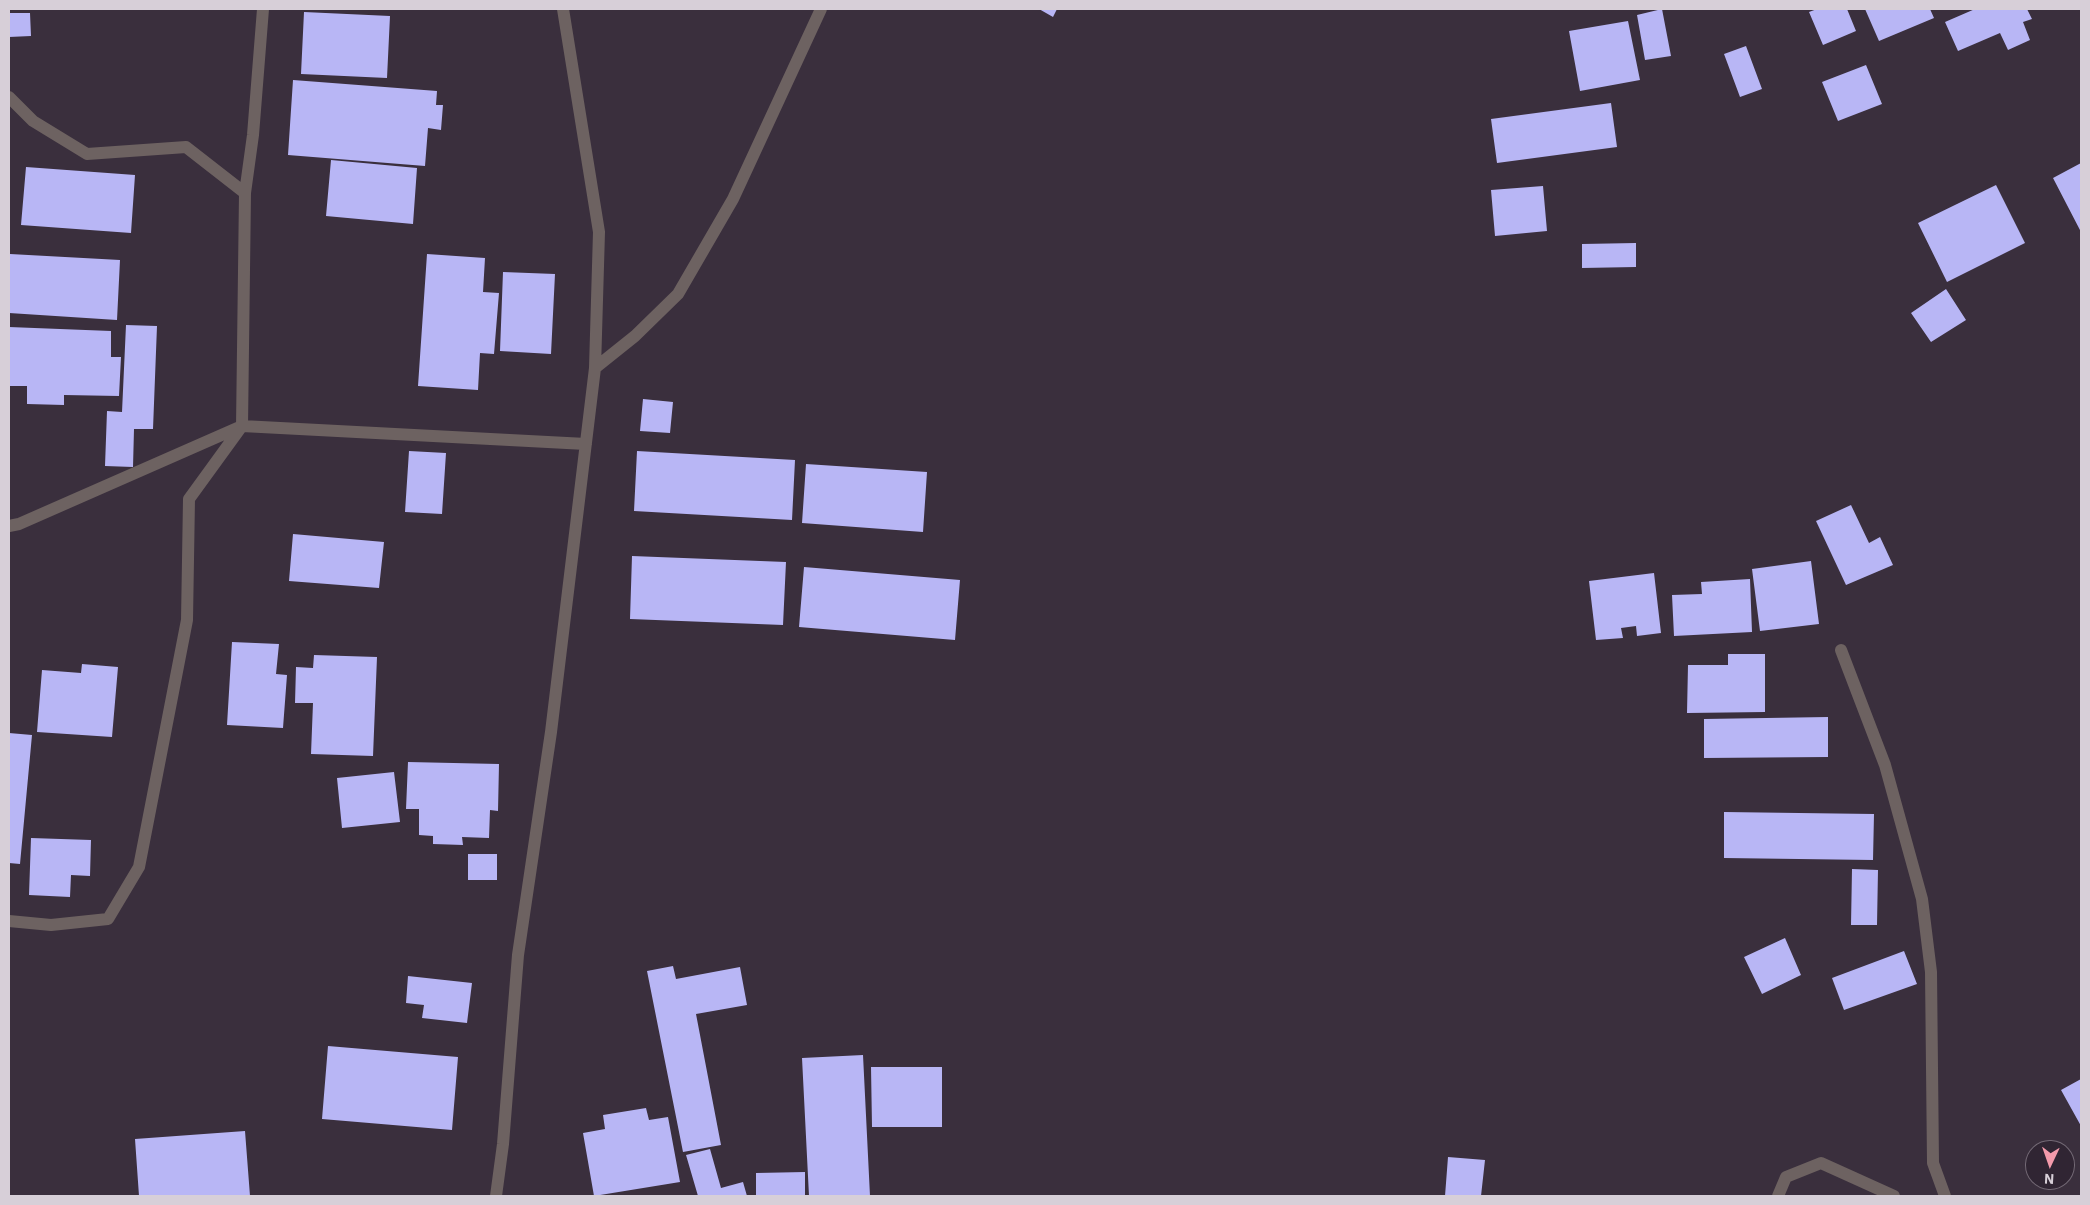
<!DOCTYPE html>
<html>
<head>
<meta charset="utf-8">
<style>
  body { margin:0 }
  #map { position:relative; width:2090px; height:1205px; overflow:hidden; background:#3a2f3d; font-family:"IBM Plex Sans",sans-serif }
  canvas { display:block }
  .frame { position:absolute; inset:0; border:10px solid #d7cfd8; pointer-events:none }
  .north { position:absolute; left:2025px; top:1140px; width:50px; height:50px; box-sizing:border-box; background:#302533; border:1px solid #736975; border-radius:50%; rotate:183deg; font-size:14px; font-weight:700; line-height:20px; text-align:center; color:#d7cfd8 }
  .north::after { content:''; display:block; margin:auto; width:18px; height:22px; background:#f39aab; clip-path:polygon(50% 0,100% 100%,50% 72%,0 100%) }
</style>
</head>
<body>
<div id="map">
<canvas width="2090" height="1205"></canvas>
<div class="frame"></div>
<div class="north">N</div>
</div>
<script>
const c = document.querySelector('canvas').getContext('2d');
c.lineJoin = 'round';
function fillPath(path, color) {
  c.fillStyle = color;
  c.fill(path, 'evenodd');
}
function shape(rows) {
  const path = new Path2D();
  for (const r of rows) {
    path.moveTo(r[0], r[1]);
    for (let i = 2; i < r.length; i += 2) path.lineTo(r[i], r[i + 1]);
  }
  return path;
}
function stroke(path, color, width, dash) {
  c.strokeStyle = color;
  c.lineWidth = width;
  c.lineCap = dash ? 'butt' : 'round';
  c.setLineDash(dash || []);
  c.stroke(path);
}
const building = shape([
  [1039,9,1057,9,1053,17],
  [1662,9,1671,56,1645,60,1637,15],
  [1817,9,1847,9,1856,31,1823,45,1809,12],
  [1865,9,1930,9,1934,18,1879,41],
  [1975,9,2027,9,2032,19,2023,22,2030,40,2008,50,2000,33,1958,51,1945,22],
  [304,12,390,16,387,78,301,74],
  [9,13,30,13,31,36,9,37],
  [1628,21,1640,80,1580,91,1569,31],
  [1746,46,1762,89,1740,97,1724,54],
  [1866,65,1882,104,1838,121,1822,82],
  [293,80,437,91,436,105,443,105,441,130,428,128,425,166,288,155],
  [1611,103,1617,147,1497,163,1491,119],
  [331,160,417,168,413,224,326,216],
  [2081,163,2081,232,2053,178],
  [26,167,135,175,131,233,21,225],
  [1996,185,2025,243,1947,282,1918,223],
  [1543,186,1547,231,1495,236,1491,190],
  [1636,243,1636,267,1582,268,1582,244],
  [10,254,120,260,117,320,9,313],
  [427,254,485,258,483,292,499,293,494,354,480,353,478,390,418,386],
  [503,272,555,274,551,354,500,351],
  [1946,289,1966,320,1931,342,1911,313],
  [126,325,157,326,153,429,134,429,133,467,105,466,107,411,122,412],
  [9,327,111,331,111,357,121,357,119,396,64,395,64,405,27,404,27,386,9,386],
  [643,399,673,402,670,433,640,431],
  [409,451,446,453,442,514,405,512],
  [637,451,795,460,792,520,634,511],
  [806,464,927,472,923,532,802,523],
  [1851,505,1869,543,1880,537,1893,565,1846,585,1816,521],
  [293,534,384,542,379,588,289,581],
  [632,556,786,562,783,625,630,619],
  [1811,561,1819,624,1760,631,1752,569],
  [804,567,960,580,955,640,799,627],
  [1654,573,1661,633,1637,636,1636,626,1621,628,1623,638,1596,640,1589,581],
  [1750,579,1752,632,1674,636,1672,595,1702,594,1701,582],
  [232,642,279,644,276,674,287,675,283,728,227,725],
  [1728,654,1765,654,1765,712,1687,713,1688,665,1728,665],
  [314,655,377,657,373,756,311,754,313,703,295,703,296,667,313,668],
  [82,664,118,667,112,737,37,732,42,670,81,673],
  [1828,717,1828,757,1704,758,1704,719],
  [9,733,32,735,20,864,9,863],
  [408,762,499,764,498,811,490,810,489,838,462,837,463,845,433,844,433,836,419,835,419,809,406,809],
  [394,772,400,822,342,828,337,778],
  [1724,812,1874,814,1873,860,1724,858],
  [31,838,91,840,90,876,71,875,70,897,29,895],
  [468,854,497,854,497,880,468,880],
  [1852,869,1878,870,1877,925,1851,925],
  [1785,938,1801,975,1762,994,1744,957],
  [1904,951,1917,984,1844,1010,1832,978],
  [673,966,676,979,740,967,747,1005,696,1014,721,1145,683,1152,647,971],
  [408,976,472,983,467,1023,422,1018,424,1005,406,1003],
  [328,1046,458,1057,452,1130,322,1119],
  [863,1055,870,1196,809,1196,802,1058],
  [871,1067,942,1067,942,1127,872,1127],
  [2081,1079,2081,1126,2061,1090],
  [646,1108,649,1120,668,1117,680,1182,594,1196,583,1133,605,1129,603,1115],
  [245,1131,250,1196,139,1196,135,1139],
  [710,1149,721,1188,743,1182,747,1196,698,1196,686,1155],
  [1448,1157,1485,1160,1481,1196,1445,1196],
  [805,1172,805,1196,756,1196,756,1173]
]);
const minor = shape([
  [9,97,33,121,87,154,186,147,245,193],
  [595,368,635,336,678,294,733,199,821,9],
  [9,526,19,524,242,426,586,444],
  [1841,650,1885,765,1922,899,1931,972,1933,1163,1945,1196],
  [9,921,51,925,108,919,139,867,187,620,189,499,242,426,245,193,253,135,263,9],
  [496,1196,503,1144,518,955,551,732,595,368,599,232,563,9],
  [1778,1196,1786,1177,1821,1163,1894,1196]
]);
fillPath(building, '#b8b6f5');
stroke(minor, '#6d6261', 12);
</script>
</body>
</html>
